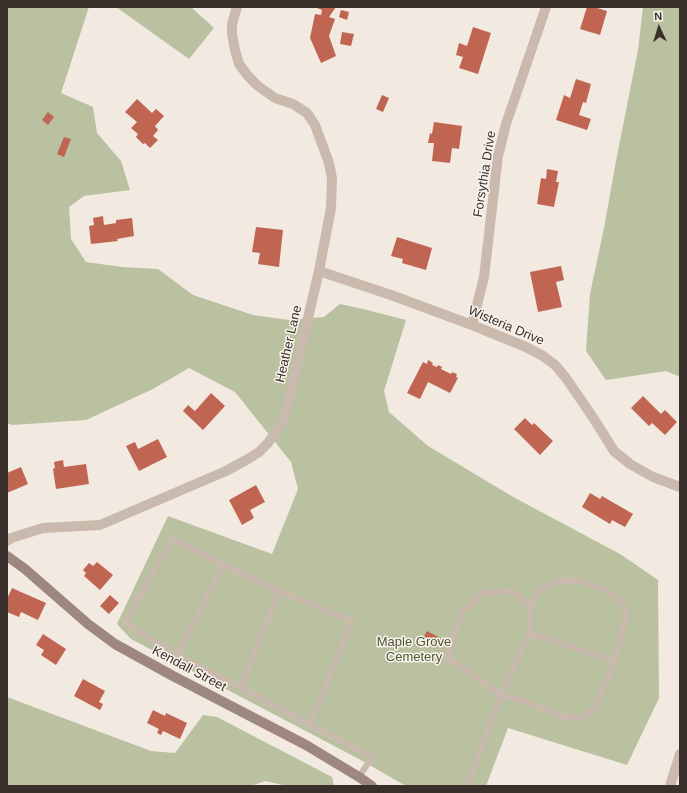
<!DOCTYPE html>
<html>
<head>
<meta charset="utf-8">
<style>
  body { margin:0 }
  #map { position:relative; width:687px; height:793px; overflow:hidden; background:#f2e9e1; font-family:Arial,sans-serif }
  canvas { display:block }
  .frame { position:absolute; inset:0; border:8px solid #392f2b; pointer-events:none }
  .north { position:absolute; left:639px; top:8px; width:40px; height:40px; -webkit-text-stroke:3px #faf4ee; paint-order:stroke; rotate:356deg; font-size:11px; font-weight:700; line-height:16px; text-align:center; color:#392f2b }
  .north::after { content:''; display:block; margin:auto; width:14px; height:18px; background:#392f2b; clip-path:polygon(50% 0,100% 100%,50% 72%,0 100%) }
</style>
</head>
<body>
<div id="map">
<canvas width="687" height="793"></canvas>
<div class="frame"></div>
<div class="north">N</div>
</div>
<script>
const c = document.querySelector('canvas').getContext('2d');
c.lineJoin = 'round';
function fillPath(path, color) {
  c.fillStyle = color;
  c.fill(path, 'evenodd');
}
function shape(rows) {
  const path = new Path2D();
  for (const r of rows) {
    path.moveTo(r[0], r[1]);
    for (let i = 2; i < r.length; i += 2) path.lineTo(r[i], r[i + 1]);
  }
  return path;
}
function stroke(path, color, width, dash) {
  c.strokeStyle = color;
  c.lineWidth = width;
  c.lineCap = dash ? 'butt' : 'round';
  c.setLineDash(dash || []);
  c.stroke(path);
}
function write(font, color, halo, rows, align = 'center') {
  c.font = font + ' Arial,sans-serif';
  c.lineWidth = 3;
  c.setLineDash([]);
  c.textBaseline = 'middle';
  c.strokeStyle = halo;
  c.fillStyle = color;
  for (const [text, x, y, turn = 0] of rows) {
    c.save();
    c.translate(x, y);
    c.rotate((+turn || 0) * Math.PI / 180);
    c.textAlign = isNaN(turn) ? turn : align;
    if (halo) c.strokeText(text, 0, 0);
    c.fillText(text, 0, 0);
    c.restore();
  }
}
const green = shape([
  [7,7,89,7,61,93,93,107,97,133,121,161,130,190,84,196,69,207,71,239,86,262,122,267,158,269,193,295,253,315,289,320,324,317,340,304,363,309,406,320,384,391,389,412,428,446,515,498,620,554,658,580,659,698,627,765,508,728,486,786,406,786,357,758,131,639,117,624,168,516,272,554,298,489,291,462,235,392,189,368,153,389,86,420,12,425,7,423],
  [116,7,191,7,214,28,189,59],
  [643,7,680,7,680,377,666,371,606,380,586,351,590,294,604,228,616,161,638,50],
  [7,697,151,751,175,753,203,715,217,717,332,777,334,786,287,786,265,781,251,786,7,786]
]);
const building = shape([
  [318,7,336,7,329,17,335,19,329,36,336,56,321,63,310,38,315,14,321,15,322,10,317,8],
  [587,7,594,7,607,11,600,35,580,29],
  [341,10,349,12,347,20,339,17],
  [473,27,491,33,478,74,459,68,463,57,456,55,459,43,467,46],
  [342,32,354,34,351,46,340,44],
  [576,79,591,84,586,103,583,102,579,115,591,119,587,130,556,120,564,95,570,98],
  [382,95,389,98,383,112,376,109],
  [137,99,152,113,156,109,164,116,155,126,158,130,153,136,158,140,150,148,145,143,143,144,136,137,138,134,131,128,137,122,125,112],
  [48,112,54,117,48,125,42,120],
  [434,122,462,126,459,149,452,148,450,163,432,161,434,143,428,143,430,133,432,134],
  [64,137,71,139,64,157,57,154],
  [547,169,558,171,556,182,559,182,554,207,537,204,541,178,546,179],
  [103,216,104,225,116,223,116,220,132,218,134,236,117,239,118,241,91,244,89,226,94,225,93,218],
  [256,227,283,230,279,267,258,264,260,253,252,252],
  [397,237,432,248,426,270,402,263,403,259,391,256],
  [561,266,564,280,556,282,562,307,538,312,530,272],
  [428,360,433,363,432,365,437,367,438,365,442,367,441,369,451,374,452,372,457,374,456,377,458,378,450,393,428,382,420,399,407,393,423,362,427,364],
  [211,393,225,406,203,430,183,411,188,405,195,411],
  [643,396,661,414,665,410,677,422,665,435,652,423,649,426,631,408],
  [525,418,532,425,534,423,553,441,540,455,514,429],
  [158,439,167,457,139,471,126,446,135,442,138,449],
  [63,460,64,467,86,464,89,484,56,489,53,469,55,468,54,462],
  [21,467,28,484,7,493,7,473],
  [256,485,265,502,250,510,254,518,242,525,229,500],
  [590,493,600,499,602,496,633,514,625,527,612,520,610,524,582,507],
  [97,562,113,575,100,590,84,576,86,573,83,570,89,563,93,566],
  [12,588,46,603,38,620,21,612,19,617,7,612,7,599],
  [110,595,119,603,109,614,100,606],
  [427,631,442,639,437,647,423,638],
  [43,634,66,649,56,665,41,655,44,650,36,645],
  [83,679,105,691,99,702,103,704,100,710,74,696],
  [153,710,165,716,166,713,187,723,180,739,163,731,161,735,157,733,159,729,147,723]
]);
const lane = shape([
  [530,633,615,661],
  [177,655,241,687,279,591,223,565,172,539,125,623,177,655,223,565],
  [241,687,310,725,352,621,279,591],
  [310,725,372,757,359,777],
  [467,786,501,695,530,633,530,605,541,589,559,581,580,581,606,590,623,603,626,618,615,661,595,707,581,718,564,717,521,700,501,695,447,657,462,612,483,593,512,591,530,605]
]);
const street = shape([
  [319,271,391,295,472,325,526,347,543,356,555,365,566,378,594,419,614,451,630,464,653,477,680,487],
  [472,325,484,277,498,156,506,124,546,7],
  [7,541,11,538,43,528,100,525,226,471,248,459,259,452,268,443,284,420,319,271,331,208,332,178,329,163,315,125,307,113,293,104,275,98,258,86,248,76,239,64,235,50,232,34,232,24,237,7],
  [670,786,680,754]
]);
const secondary = shape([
  [7,556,25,569,88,624,115,644,173,676,306,745,359,777,372,786]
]);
const streetNames = [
  ["Forsythia Drive",485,174,-81],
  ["Wisteria Drive",506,326,23],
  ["Heather Lane",289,344,-77],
  ["Kendall Street",189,669,28]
];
const parkNames = [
  ["Maple Grove",414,642],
  ["Cemetery",414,657]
];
fillPath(green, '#b9c1a1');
fillPath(building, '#c06552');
stroke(lane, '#cab9ad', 6);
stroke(street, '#cab9ad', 10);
stroke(secondary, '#9e887e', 10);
write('13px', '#392f2b', '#faf4ee', streetNames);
write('13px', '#4b5630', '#faf4ee', parkNames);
</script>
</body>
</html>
